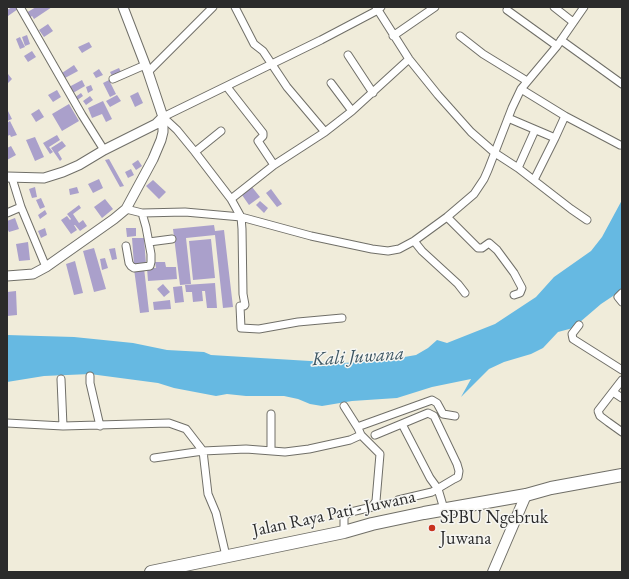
<!DOCTYPE html>
<html>
<head>
<meta charset="utf-8">
<style>
  body { margin:0 }
  #map { position:relative; width:629px; height:579px; overflow:hidden; background:#f0ecda; font-family:"EB Garamond",serif }
  canvas { display:block }
  .frame { position:absolute; inset:0; border:8px solid #2b2b2b; pointer-events:none }
</style>
</head>
<body>
<div id="map">
<canvas width="629" height="579"></canvas>
<div class="frame"></div>
</div>
<script>
const c = document.querySelector('canvas').getContext('2d');
c.lineJoin = 'round';
function fillPath(path, color) {
  c.fillStyle = color;
  c.fill(path, 'evenodd');
}
function shape(rows) {
  const path = new Path2D();
  for (const r of rows) {
    path.moveTo(r[0], r[1]);
    for (let i = 2; i < r.length; i += 2) path.lineTo(r[i], r[i + 1]);
  }
  return path;
}
function stroke(path, color, width, dash) {
  c.strokeStyle = color;
  c.lineWidth = width;
  c.lineCap = dash ? 'butt' : 'round';
  c.setLineDash(dash || []);
  c.stroke(path);
}
function write(font, color, halo, rows, align = 'center') {
  c.font = font + ' "EB Garamond",serif';
  c.lineWidth = 3;
  c.setLineDash([]);
  c.textBaseline = 'middle';
  c.strokeStyle = halo;
  c.fillStyle = color;
  for (const [text, x, y, turn = 0] of rows) {
    c.save();
    c.translate(x, y);
    c.rotate((+turn || 0) * Math.PI / 180);
    c.textAlign = isNaN(turn) ? turn : align;
    if (halo) c.strokeText(text, 0, 0);
    c.fillText(text, 0, 0);
    c.restore();
  }
}
const water = shape([
  [622,200,622,290,601,304,573,328,558,332,543,348,531,354,504,362,489,369,461,397,471,379,432,387,397,398,352,401,322,406,310,404,298,399,284,396,246,396,227,394,216,396,174,388,158,383,90,374,44,376,7,382,7,335,74,337,133,343,167,350,204,352,211,355,343,363,387,360,416,355,428,348,437,340,447,343,495,324,536,297,554,277,591,251,602,237]
]);
const building = shape([
  [12,7,17,7,18,9,8,16,7,10],
  [36,7,52,7,34,19,32,16,29,18,26,13],
  [48,24,53,31,44,37,39,30],
  [27,35,30,44,25,46,22,37],
  [20,37,25,47,20,49,16,39],
  [89,42,92,47,82,53,78,47],
  [32,51,36,57,28,62,24,56],
  [74,65,78,71,65,78,62,73],
  [119,68,121,72,112,76,110,72],
  [99,69,103,75,96,78,93,73],
  [8,74,12,79,7,84,7,75],
  [82,80,85,86,73,93,69,87],
  [109,80,116,94,110,97,103,83],
  [91,85,93,90,88,93,86,87],
  [57,90,61,97,53,102,48,95],
  [138,92,143,103,135,107,130,96],
  [81,93,83,96,76,101,74,98],
  [117,95,121,101,110,107,106,101],
  [90,96,93,100,86,105,83,101],
  [103,101,112,119,106,122,102,114,92,118,88,108],
  [69,104,79,121,62,131,52,114],
  [7,109,12,119,7,121],
  [39,109,44,117,36,122,31,114],
  [10,121,17,135,11,137,10,135,7,136,7,123],
  [57,135,60,140,49,147,53,152,50,154,43,143],
  [35,137,44,157,35,161,26,140],
  [62,141,66,146,58,152,62,159,60,161,51,148],
  [11,146,16,155,7,160,7,148],
  [109,159,124,186,120,187,105,160],
  [138,160,142,166,136,170,132,164],
  [131,169,134,175,128,178,125,172],
  [99,179,103,188,93,193,88,184],
  [153,180,166,192,159,199,146,186],
  [35,187,37,197,32,198,29,189],
  [77,187,79,193,70,195,69,189],
  [252,187,260,197,249,205,242,195],
  [271,189,282,204,277,207,266,193],
  [41,198,45,207,40,209,36,200],
  [105,199,113,209,102,218,94,207],
  [260,201,268,208,264,213,256,205],
  [79,205,81,208,73,214,79,223,83,220,87,226,80,231,75,225,74,225,77,230,71,234,61,220,67,216,70,220,71,219,67,214],
  [45,210,47,214,40,219,38,215],
  [15,218,19,229,9,232,7,228,7,221],
  [214,225,215,231,224,230,233,307,223,308,215,235,186,238,191,284,180,285,173,229],
  [45,228,47,235,41,238,38,231],
  [126,228,136,228,136,236,127,237],
  [132,238,144,238,146,264,134,265],
  [211,239,215,278,193,280,189,241],
  [28,242,30,260,19,261,16,244],
  [94,248,106,289,94,292,83,251],
  [115,248,117,259,112,260,109,249],
  [105,258,108,268,102,270,100,259],
  [75,261,83,293,74,295,66,264],
  [155,262,165,262,166,267,176,267,177,279,148,281,147,268,156,268],
  [144,268,149,312,140,313,134,269],
  [215,283,217,308,207,308,205,291,202,291,203,301,193,302,192,292,186,292,185,285],
  [163,284,170,292,164,297,157,289],
  [182,286,184,302,175,303,173,287],
  [16,291,17,315,7,316,7,292],
  [170,300,171,309,154,310,153,302]
]);
const street = shape([
  [20,7,82,115,104,150],
  [235,7,254,44,263,51,287,87,325,132],
  [376,7,409,59,438,95,471,132,495,153,518,168,571,209,587,220],
  [554,7,573,22],
  [507,10,557,46],
  [393,36,435,7],
  [460,36,483,54,527,81],
  [561,40,622,84],
  [348,55,373,93],
  [148,72,213,7],
  [113,79,145,65],
  [227,87,263,133,263,136,258,141,274,165],
  [521,89,565,116],
  [352,111,409,59],
  [508,118,555,138,565,116,620,145],
  [195,152,221,131],
  [518,168,535,130],
  [12,178,21,207,46,267],
  [534,180,555,138],
  [231,199,274,165,325,132,352,111,331,83],
  [126,209,142,213,185,212,241,217,311,236,372,249,388,251,399,249,414,241,447,217,474,194,484,179,488,170,512,108,521,89,557,46,584,7],
  [7,213,21,207],
  [447,217,478,248,482,248,489,243,497,250,514,273,522,288,520,293,514,295],
  [414,241,422,251,458,284,465,293],
  [149,242,172,239],
  [126,246,129,263,131,266,134,268,150,266,151,262,151,254,146,227,142,213],
  [622,293,618,297,622,302],
  [342,318,298,322,259,329,241,328,240,306,244,306,245,305,243,294,242,229,241,217,231,199,195,152,177,130,163,117,321,40,378,10,381,7],
  [579,325,572,334,573,339,622,370],
  [90,376,90,383,100,426],
  [61,379,63,426],
  [622,380,598,411,600,416,608,422,622,432],
  [613,392,622,398],
  [344,406,358,428],
  [7,423,63,426,169,423,186,429,203,451,208,494,216,513,226,556],
  [402,424,430,478,438,489,444,509],
  [375,435,428,413,434,416,457,464,459,471,458,477,454,479,432,492,398,500],
  [271,451,271,414],
  [154,458,203,451,246,449,285,452,309,449,350,440,361,435,358,428,360,426,432,400,437,403,443,414,455,416],
  [344,532,344,519,345,515,351,512,372,507,376,501,380,454,361,435]
]);
const secondary = shape([
  [7,177,44,178,63,172,79,165,104,150,156,124,163,117],
  [7,276,33,274,46,267,114,219,126,209,153,159,161,140,163,132,163,117,148,72,123,7]
]);
const primary = shape([
  [493,572,526,495]
]);
const highway = shape([
  [151,572,344,532,372,524,424,513,526,495,551,488,622,475]
]);
const markers = [
  [432,528,4,"#c8321e"]
];
const streetNames = [
  ["Jalan Raya Pati - Juwana",334,514,-12]
];
const poiNames = [
  ["SPBU Ngebruk",440,518],
  ["Juwana",440,539]
];
const waterNames = [
  ["Kali Juwana",358,357,-4]
];
fillPath(water, '#66b9e2');
fillPath(building, '#aaa0cb');
stroke(street, '#706f68', 9);
stroke(secondary, '#706f68', 11);
stroke(primary, '#706f68', 12);
stroke(highway, '#706f68', 14);
stroke(street, '#fff', 7);
stroke(secondary, '#fff', 9);
stroke(primary, '#fff', 10);
stroke(highway, '#fff', 12);
for (const [x, y, r, color] of markers) {
  const dot = new Path2D();
  dot.arc(x, y, r, 0, 2 * Math.PI);
  c.fillStyle = color;
  c.fill(dot);
  stroke(dot, '#f6f6f2', 1.5);
}
write('18px', '#2b2b2b', '#f6f6f2', streetNames);
write('18px', '#2b2b2b', '#f6f6f2', poiNames, 'left');
write('italic 19px', '#3d5662', '#f6f6f2', waterNames);
</script>
</body>
</html>
